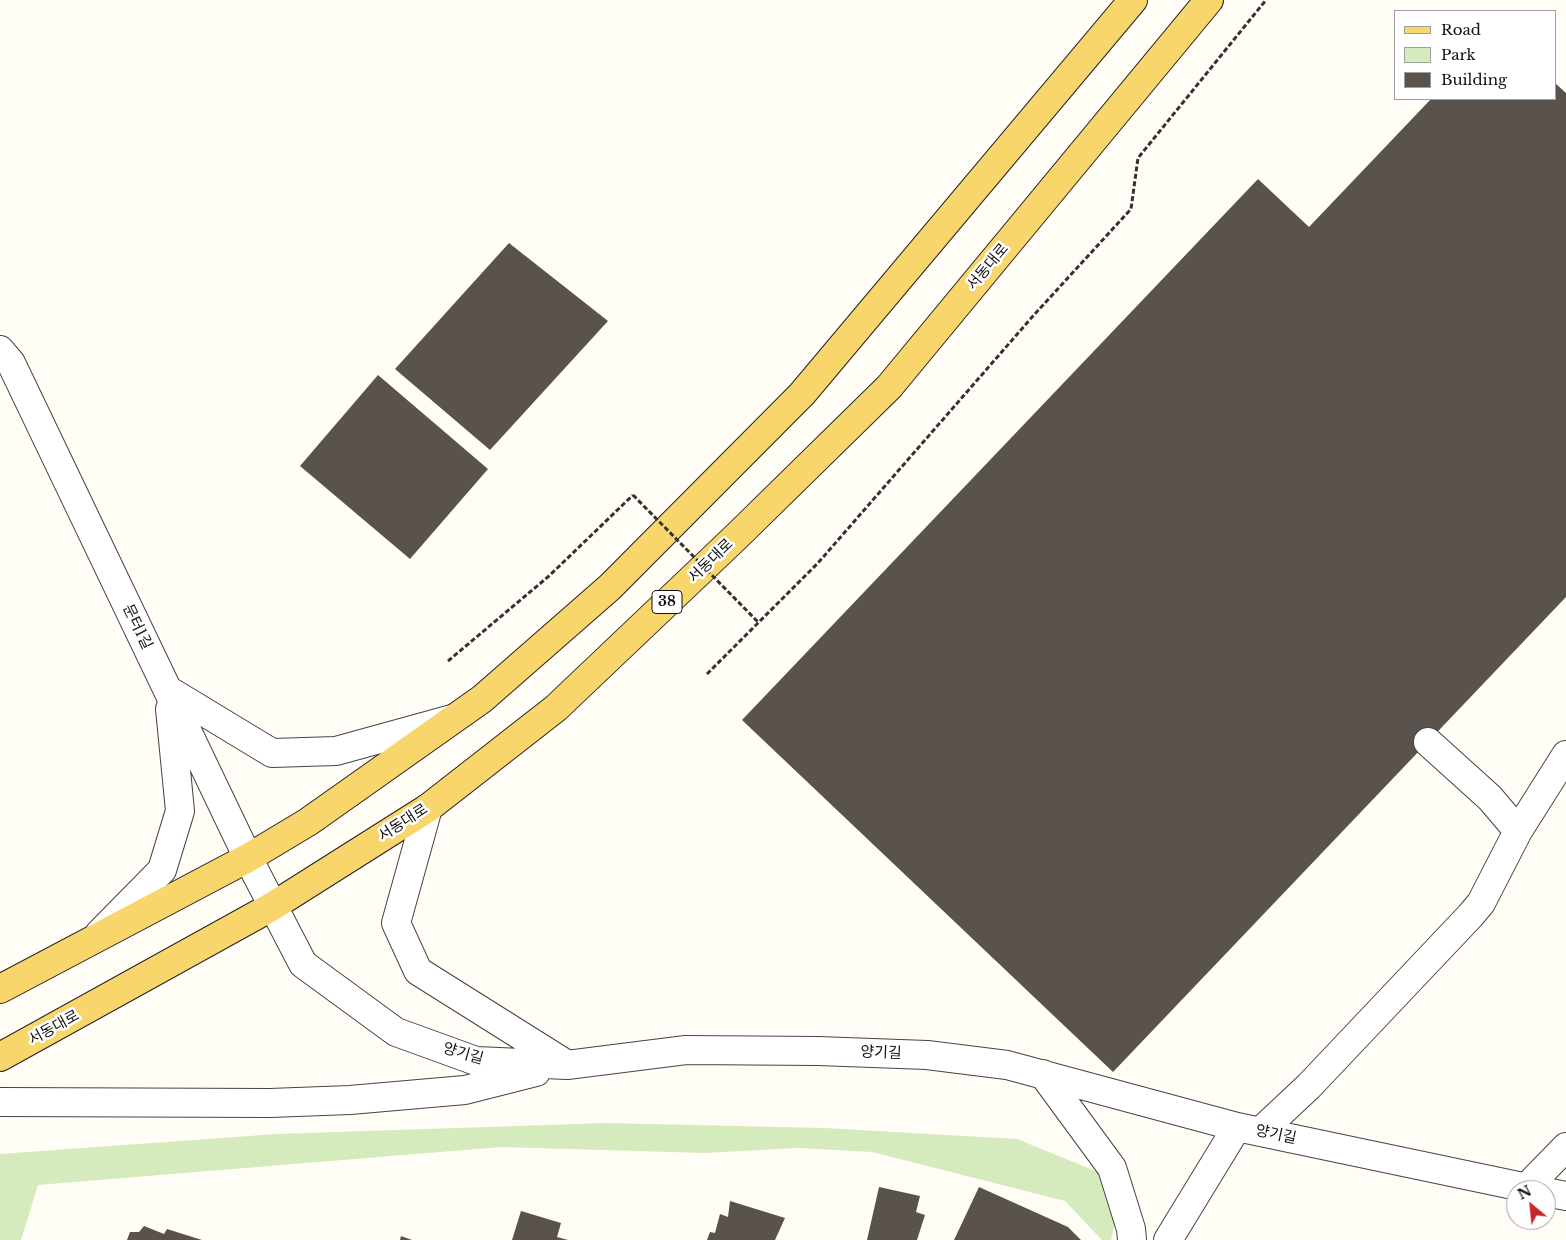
<!DOCTYPE html>
<html>
<head>
<meta charset="utf-8">
<style>
  body { margin:0 }
  #map { position:relative; width:1566px; height:1240px; overflow:hidden; background:#fffdf5; font-family:"Libre Baskerville",serif }
  canvas { display:block }
  .legend { position:absolute; left:1394px; top:10px; width:162px; height:90px; box-sizing:border-box; background:#fff; border:1px solid #a0a0a0; margin:0; padding:6px 9px; list-style:none; font-size:15px; color:#111 }
  .legend li { display:flex; align-items:center; gap:10px; height:25px }
  .legend b { width:25px; border:1px solid #a0a0a0 }
  .north { position:absolute; left:1506px; top:1180px; width:50px; height:50px; box-sizing:border-box; background:#fff; border:1px solid #a0a0a0; border-radius:50%; rotate:332deg; font-size:14px; font-weight:700; line-height:20px; text-align:center; color:#111 }
  .north::after { content:''; display:block; margin:auto; width:18px; height:22px; background:#c4262e; clip-path:polygon(50% 0,100% 100%,50% 72%,0 100%) }
</style>
</head>
<body>
<div id="map">
<canvas width="1566" height="1240"></canvas>
<ul class="legend">
<li><b style="height:6px;background:#f9d66b"></b>Road</li>
<li><b style="height:14px;background:#d5ebbd"></b>Park</li>
<li><b style="height:14px;background:#5a524d"></b>Building</li>
</ul>
<div class="north">N</div>
</div>
<script>
const c = document.querySelector('canvas').getContext('2d');
c.lineJoin = 'round';
function fillPath(path, color) {
  c.fillStyle = color;
  c.fill(path, 'evenodd');
}
function shape(rows) {
  const path = new Path2D();
  for (const r of rows) {
    path.moveTo(r[0], r[1]);
    for (let i = 2; i < r.length; i += 2) path.lineTo(r[i], r[i + 1]);
  }
  return path;
}
function stroke(path, color, width, dash) {
  c.strokeStyle = color;
  c.lineWidth = width;
  c.lineCap = dash ? 'butt' : 'round';
  c.setLineDash(dash || []);
  c.stroke(path);
}
function write(font, color, halo, rows, align = 'center') {
  c.font = font + ' "Libre Baskerville","Noto Sans KR",serif';
  c.lineWidth = 5;
  c.setLineDash([]);
  c.textBaseline = 'middle';
  c.strokeStyle = halo;
  c.fillStyle = color;
  for (const [text, x, y, turn = 0] of rows) {
    c.save();
    c.translate(x, y);
    c.rotate((+turn || 0) * Math.PI / 180);
    c.textAlign = isNaN(turn) ? turn : align;
    if (halo) c.strokeText(text, 0, 0);
    c.fillText(text, 0, 0);
    c.restore();
  }
}
const green = shape([
  [606,1123,825,1128,1017,1139,1098,1172,1118,1211,1111,1240,1102,1240,1065,1201,872,1152,799,1148,704,1153,501,1147,38,1185,21,1240,0,1240,0,1154,277,1134]
]);
const building = shape([
  [1555,83,1566,93,1566,597,1113,1072,742,720,1258,179,1309,227,1431,99,1555,99],
  [509,243,608,321,490,450,395,369],
  [378,375,488,469,410,559,300,466],
  [879,1187,920,1196,916,1212,925,1215,917,1240,867,1240],
  [979,1187,1068,1227,1081,1240,954,1240],
  [730,1201,785,1218,775,1240,707,1240,710,1232,715,1233,720,1214,728,1217],
  [521,1211,561,1223,557,1237,568,1240,512,1240],
  [144,1226,164,1234,167,1229,202,1240,127,1240,130,1232,139,1232],
  [401,1236,412,1240,400,1240]
]);
const path = shape([
  [448,661,549,576,633,495],
  [707,674,818,563,1033,316,1131,209,1138,158,1266,0]
]);
const minor = shape([
  [0,350,11,363,248,858,303,964,396,1032,476,1061,567,1065,686,1050,818,1051,927,1055,1007,1065,1237,1127,1537,1190],
  [168,690,272,753,336,751,452,719],
  [428,808,396,923,418,971,566,1064],
  [1518,831,1566,755],
  [99,934,162,870,180,811,170,709],
  [1043,1074,1112,1168,1131,1229,1132,1240],
  [0,1102,270,1103,350,1100,465,1090,536,1072],
  [1260,1132,1309,1086,1470,916,1481,903,1518,831,1490,798,1428,742],
  [1526,1188,1566,1147],
  [1546,1192,1566,1196],
  [1168,1240,1237,1127]
]);
const major = shape([
  [0,989,248,858,308,822,482,699,610,587,802,394,1133,0],
  [0,1057,273,906,428,808,556,708,737,536,889,387,1209,0]
]);
const pathBridge = shape([
  [633,495,758,622]
]);
const shields = [
  [667,602,30]
];
const shieldNames = [
  ["38",667,602]
];
const streetNames = [
  ["서동대로",988,267,-50],
  ["서동대로",711,561,-44],
  ["문터1길",137,627,64],
  ["서동대로",403,823,-33],
  ["서동대로",54,1028,-29],
  ["양기길",881,1053,2],
  ["양기길",463,1054,16],
  ["양기길",1276,1135,12]
];
fillPath(green, '#d5ebbd');
fillPath(building, '#5a524d');
stroke(minor, '#444', 30);
stroke(major, '#222', 30);
stroke(path, '#333', 3, [5, 2.5]);
stroke(minor, '#fff', 28);
stroke(major, '#f9d66b', 28);
stroke(pathBridge, '#333', 3, [5, 2.5]);
for (const [x, y, w] of shields) {
  const box = new Path2D();
  box.roundRect(x - w / 2, y - 11.5, w, 23, 4);
  c.fillStyle = '#fff';
  c.fill(box);
  stroke(box, '#111', 1);
}
write('bold 14px', '#111', null, shieldNames);
write('15px', '#111', '#fff', streetNames);
</script>
</body>
</html>
